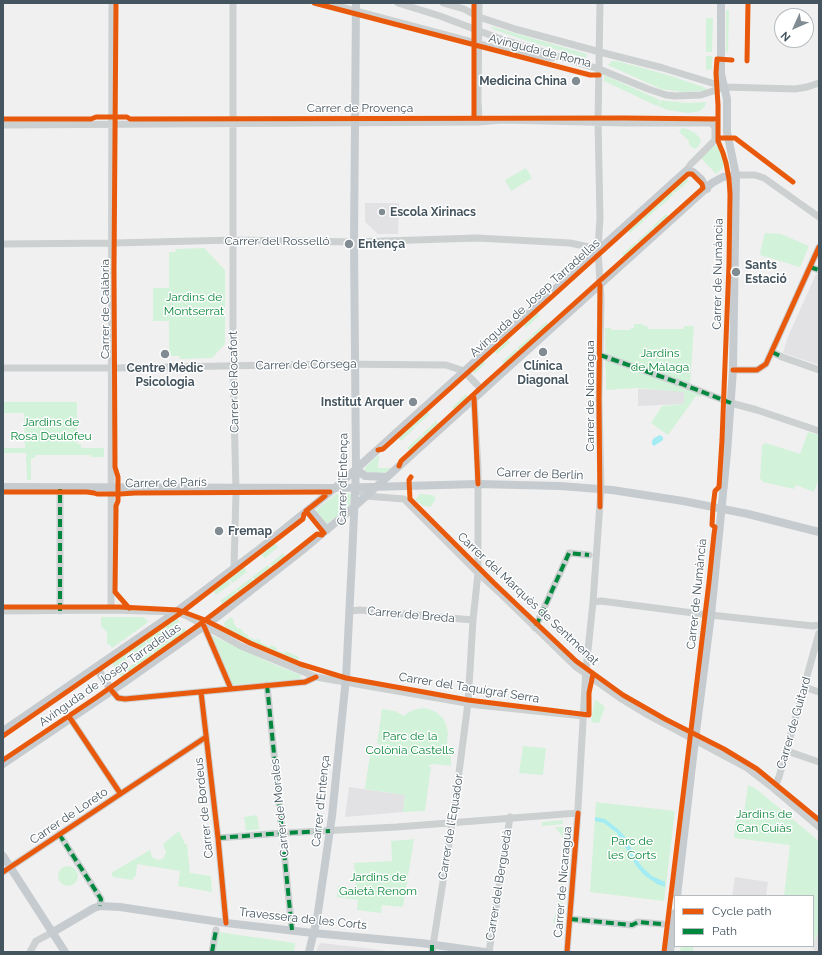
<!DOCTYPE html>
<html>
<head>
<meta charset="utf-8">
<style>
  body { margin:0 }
  #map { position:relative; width:822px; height:955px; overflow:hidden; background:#f1f0f0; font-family:Raleway,sans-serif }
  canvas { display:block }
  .frame { position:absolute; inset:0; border:4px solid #45555f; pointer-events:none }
  .legend { position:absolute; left:674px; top:895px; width:140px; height:52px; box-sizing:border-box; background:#fff; border:1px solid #b5bbbf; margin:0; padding:5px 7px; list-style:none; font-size:12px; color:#45555f }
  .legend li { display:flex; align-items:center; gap:8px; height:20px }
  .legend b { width:20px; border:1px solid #b5bbbf }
  .north { position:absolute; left:774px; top:8px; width:40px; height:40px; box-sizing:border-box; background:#fff; border:1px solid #b5bbbf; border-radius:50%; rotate:225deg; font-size:11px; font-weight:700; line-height:16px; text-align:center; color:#45555f }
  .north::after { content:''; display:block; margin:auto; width:14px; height:18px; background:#818b92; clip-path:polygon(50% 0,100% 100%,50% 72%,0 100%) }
</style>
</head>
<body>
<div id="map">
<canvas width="822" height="955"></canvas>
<div class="frame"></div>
<ul class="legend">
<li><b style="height:5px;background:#e8590c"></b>Cycle path</li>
<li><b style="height:5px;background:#00873e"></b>Path</li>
</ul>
<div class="north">N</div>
</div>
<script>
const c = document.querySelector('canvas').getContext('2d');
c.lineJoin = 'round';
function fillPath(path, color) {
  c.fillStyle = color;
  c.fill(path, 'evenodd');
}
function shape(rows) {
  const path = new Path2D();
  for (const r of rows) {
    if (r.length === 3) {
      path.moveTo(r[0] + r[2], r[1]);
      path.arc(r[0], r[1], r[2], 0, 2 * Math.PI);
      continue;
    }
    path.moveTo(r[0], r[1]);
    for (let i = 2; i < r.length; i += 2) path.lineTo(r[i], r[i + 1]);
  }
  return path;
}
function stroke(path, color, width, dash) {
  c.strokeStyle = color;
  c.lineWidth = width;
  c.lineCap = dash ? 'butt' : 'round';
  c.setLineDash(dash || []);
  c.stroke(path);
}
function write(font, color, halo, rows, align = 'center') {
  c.font = font + ' Raleway,sans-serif';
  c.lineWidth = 3;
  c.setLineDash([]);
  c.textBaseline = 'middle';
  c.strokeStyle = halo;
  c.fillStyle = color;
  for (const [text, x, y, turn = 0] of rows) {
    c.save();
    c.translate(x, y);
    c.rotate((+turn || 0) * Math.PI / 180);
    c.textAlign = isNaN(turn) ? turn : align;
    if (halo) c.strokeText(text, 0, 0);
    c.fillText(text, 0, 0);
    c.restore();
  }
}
const education = shape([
  [365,203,399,203,398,234,378,234,365,222],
  [816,274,819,275,819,365,783,353,787,339],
  [638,389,684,391,684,404,638,406],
  [349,787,405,795,403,812,345,817],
  [735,877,768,882,766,896,732,896],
  [819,929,819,952,815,952,815,950,812,949],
  [321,943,373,949,392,952,316,952,319,945]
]);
const green = shape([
  [726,10,729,10,728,53,726,52],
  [706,18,713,18,712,52,706,52],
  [490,26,587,54,586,58,530,42,495,30,490,27],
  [706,56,712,56,712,69,706,70],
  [612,61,617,61,668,75,706,88,706,91,682,92,661,89,608,65],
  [604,75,660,100,657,106,604,81],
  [661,100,686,103,706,102,705,106,700,111,688,113,668,110,658,106],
  [682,128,687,129,695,133,699,137,701,141,698,147,695,149,690,146,688,140,679,132],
  [715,145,719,146,725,162,722,169,716,174,701,158],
  [526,168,532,178,511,191,505,180],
  [686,178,689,181,675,193,673,190],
  [671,191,674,194,660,207,657,203],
  [657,204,659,207,645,220,642,217],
  [666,214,669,217,655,230,652,227],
  [642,218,644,221,630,233,627,230],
  [651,228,653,231,640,244,637,241],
  [765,233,781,234,809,246,800,267,760,255,761,249],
  [636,242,638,245,625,257,622,254],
  [204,248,225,270,225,344,212,358,180,359,179,356,169,356,169,321,153,321,153,288,169,288,169,252,175,252,176,249],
  [537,312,540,315,526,328,523,324],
  [546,322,549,325,535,338,532,335],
  [634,324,643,324,643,326,647,326,648,329,684,329,684,326,694,326,690,386,704,392,701,397,696,396,668,435,651,423,662,406,684,404,684,392,637,388,606,390,605,328,611,328,611,330,631,330,631,328,634,328],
  [531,336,534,339,520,351,517,348],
  [507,339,510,342,497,354,494,351],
  [516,349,519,352,505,365,502,362],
  [484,359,485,364,474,374,473,372,473,369],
  [466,394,469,398,455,410,452,407],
  [3,402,77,402,77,444,81,444,81,448,104,448,104,457,91,457,91,455,35,455,35,458,31,458,31,480,27,480,26,453,3,453,3,448,25,448,24,413,3,413],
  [427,411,430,414,415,427,413,424],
  [436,421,439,425,425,437,422,434],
  [412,425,415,428,401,441,398,437],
  [808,432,819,435,819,477,814,492,796,485,794,489,763,482,760,478,762,445,766,443,800,454],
  [421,435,424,438,410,451,407,448],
  [379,455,378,468,391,468,384,474,365,472,365,467],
  [348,493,351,495,350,505,327,524,316,512,317,509,336,494],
  [420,494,432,495,436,498,431,507,424,506,415,500],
  [275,543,278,547,265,558,261,554],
  [283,553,286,557,273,568,270,564],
  [268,565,272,569,256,581,252,577],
  [244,567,247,572,232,583,229,579],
  [251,578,255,582,240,594,236,589],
  [228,580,231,584,216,595,213,591],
  [235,590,239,594,224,606,220,601],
  [101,617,143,617,148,621,147,623,112,648,110,645,107,644,107,632,101,626],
  [176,617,180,622,164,632,161,628],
  [231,617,234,620,233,622,238,629,240,628,243,632,248,635,248,637,256,640,257,639,261,640,260,642,270,647,271,645,277,648,276,650,284,653,286,651,299,657,298,662,250,642,225,629,224,623],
  [184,628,187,632,172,643,169,639],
  [160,629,164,633,148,644,145,640],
  [213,636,273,664,301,675,301,677,300,679,232,685,211,637],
  [168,639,171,644,155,655,152,650],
  [144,641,147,645,131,656,128,652],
  [151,651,154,656,139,667,136,662],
  [127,652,130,657,115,667,112,663],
  [135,663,138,667,122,678,119,674],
  [595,699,605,707,599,723,591,722],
  [426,708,436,712,443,718,446,724,448,733,447,742,451,753,451,766,433,764,427,766,431,767,425,811,403,812,405,795,365,789,370,754,380,756,381,745,377,744,382,709,395,711,404,716,409,712,417,709],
  [523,746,546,748,543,775,519,773],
  [748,785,755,788,819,841,819,929,813,945,813,896,784,896,790,845,734,838,736,819,743,820],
  [596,802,675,811,664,901,590,892],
  [257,815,259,829,246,831,244,817],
  [563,820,563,824,542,826,542,822],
  [555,827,567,827,566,840,565,840],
  [179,831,185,844,187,844,190,873,211,876,212,892,178,886,180,871,137,864,136,876,134,876,133,880,113,877,111,873,150,850,152,857,158,860,163,859,166,852,163,844],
  [414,839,403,907,382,905,381,913,357,910,358,900,337,897,338,886,356,888,354,864,353,863,392,861,391,841],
  [68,876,10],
  [562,881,563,881,561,908,557,907],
  [556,912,561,912,560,923,553,923],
  [218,932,295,943,294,952,215,952],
  [681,946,693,946,693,952,680,952]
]);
const water = shape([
  [660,435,663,437,663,440,654,446,652,444,652,441,654,438],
  [595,817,605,819,619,830,626,838,637,860,643,868,652,876,665,882,665,887,657,884,644,875,637,867,617,833,604,823,595,821]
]);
const minor = shape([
  [233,3,233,366,236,492,234,568],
  [326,3,506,51,552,58],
  [398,3,440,16,498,38,599,69,648,89,666,95,675,96,701,95,725,87],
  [443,3,464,9,479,17,515,29,600,52,663,68,725,87,795,89,807,87,819,83],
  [479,3,478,100,479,122],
  [3,125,479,122,502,120,624,123,711,123,715,127,715,140,691,164,686,171],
  [736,175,755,175,764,178,819,217],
  [3,244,115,243,233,240,354,242,477,238,570,243,598,249],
  [810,267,819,270],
  [772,352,782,357,819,370],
  [600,355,682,384,731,403,757,410,819,431],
  [3,368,116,368,331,364,446,365,464,371,483,391],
  [733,370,757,370,766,364,819,247],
  [355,488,366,496,404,499,478,573,502,595,576,667,620,698,648,715,747,768,773,788,819,827],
  [593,602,601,601,701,614,813,626,819,625],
  [111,610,112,3],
  [3,611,111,610,176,612,187,616,241,646,316,677,478,705,583,716],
  [60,611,60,488],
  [350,611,360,610,473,620],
  [204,626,231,689],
  [535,628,569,553,589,555],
  [267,685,292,930],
  [804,687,819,692],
  [112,691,118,698,125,699,305,682,316,677],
  [201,692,218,838,226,923],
  [70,718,120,793],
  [787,751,819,762],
  [773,788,776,784,779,777,819,633],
  [59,834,101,899,100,906],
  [218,838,283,833,397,827,578,813],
  [3,872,206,737],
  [570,919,632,925,638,922,662,924],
  [30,952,36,941,53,932],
  [212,952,216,930],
  [432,952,454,811,468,703,473,620,478,573,478,469,474,398],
  [489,952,510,817],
  [567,952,577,825,586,669,593,602,601,489,599,399,601,299,598,249,600,218,598,122,600,3]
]);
const major = shape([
  [356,469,365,476,387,477],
  [3,487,335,488,478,484,560,486,612,490,683,501,748,514,819,532],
  [309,509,327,530],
  [96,667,112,691],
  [3,731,176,612,257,551,314,505,335,488,686,171,693,172,701,179,707,189],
  [3,764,122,684,217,617,305,548,354,507,712,183,723,177,736,175],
  [3,856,65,952],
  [677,896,695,740,711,615,727,453,733,370,736,175,727,132,727,99,721,74,721,3],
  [53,932,94,908,100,906,120,907,226,923,313,933,421,943,485,952],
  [309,952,317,919,332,816,346,678,352,559,356,469,354,242,356,3],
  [670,952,675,913]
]);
const quiet = shape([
  [810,267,819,270],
  [772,352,782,357],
  [600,355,682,384,731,403],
  [60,611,60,489],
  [536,626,569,553,589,555],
  [267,685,292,930],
  [59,834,101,899,100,906],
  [218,838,283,833,330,831],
  [570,919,632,925,638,922,662,924],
  [212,952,216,930],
  [432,952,432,945]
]);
const cycleway = shape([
  [116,3,114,268,115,467,118,477,118,501,116,506,116,511,115,592,129,608],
  [314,3,590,75,599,75],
  [747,61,748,3],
  [474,118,474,3],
  [3,119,91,119,96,117,127,117,130,119,624,118,718,119],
  [718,138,735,138,793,182],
  [718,141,718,105,716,73,717,59,732,60],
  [733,370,757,370,766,364,819,247],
  [474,398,478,484],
  [378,450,383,449,688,174,692,174,702,184,703,188,487,382,401,461,399,466],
  [411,477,409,480,410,499,494,583,576,661,623,695,665,719,724,749,757,769,819,820],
  [3,492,87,492,94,493,97,494,120,494,135,493,330,492],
  [600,507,599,399,600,285],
  [324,533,306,511,325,496],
  [3,607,120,607,178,610,205,620,250,643,300,664,346,678,468,700,589,715,589,693,593,674],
  [204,626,231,689],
  [112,691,118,698,125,699,305,682,316,677],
  [201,692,218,838,226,923],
  [70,718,120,793],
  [3,736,181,613,303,519,304,514],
  [3,760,97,697,200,624,278,565,317,534,322,535],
  [3,872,206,737],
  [567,952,578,813],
  [664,952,709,582,714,534,715,527,712,525,713,507,715,491,719,487,722,440,729,264,730,194,729,179,726,163,723,153,718,141]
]);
const markers = [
  [576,81,5,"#818b92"],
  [382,212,4,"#818b92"],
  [349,244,5,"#818b92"],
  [736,272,5,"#818b92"],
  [543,352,5,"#818b92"],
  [165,354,5,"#818b92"],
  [413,402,5,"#818b92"],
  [219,531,5,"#818b92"]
];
const streetNames = [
  ["Avinguda de Roma",540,51,14],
  ["Carrer de Provença",360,108],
  ["Carrer del Rosselló",277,241],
  ["Carrer de Numància",718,274,-89],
  ["Avinguda de Josep Tarradellas",535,298,-42],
  ["Carrer de Calàbria",105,309,-90],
  ["Carrer de Còrsega",306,365,-1],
  ["Carrer de Rocafort",234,382,-91],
  ["Carrer de Nicaragua",590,396,-90],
  ["Carrer de Berlín",540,474,2],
  ["Carrer d'Entença",343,479,-89],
  ["Carrer de París",166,483,-1],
  ["Carrer de Numància",697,594,-84],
  ["Carrer del Marquès de Sentmenat",528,599,43],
  ["Carrer de Breda",411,615,5],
  ["Avinguda de Josep Tarradellas",110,675,-35],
  ["Carrer del Taquígraf Serra",469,688,9],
  ["Carrer de Guitard",794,723,-74],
  ["Carrer d'Entença",321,801,-84],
  ["Carrer de Bordeus",204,808,-96],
  ["Carrer de Morales",280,808,-96],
  ["Carrer de Loreto",69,816,-34],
  ["Carrer de l'Equador",451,827,-81],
  ["Carrer de Nicaragua",563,882,-85],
  ["Carrer del Berguedà",499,885,-81],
  ["Travessera de les Corts",303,919,6]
];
const poiNames = [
  ["Medicina China",567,81,"right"],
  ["Escola Xirinacs",390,212],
  ["Entença",358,244],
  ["Sants",745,265],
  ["Estació",745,279],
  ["Clínica",543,366,"center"],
  ["Diagonal",543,380,"center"],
  ["Centre Mèdic",165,368,"center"],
  ["Psicologia",165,382,"center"],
  ["Institut Arquer",404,402,"right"],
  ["Fremap",228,531]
];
const parkNames = [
  ["Jardins de",194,297],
  ["Montserrat",194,311],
  ["Jardins",660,353],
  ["de Màlaga",660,367],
  ["Jardins de",51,422],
  ["Rosa Deulofeu",51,436],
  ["Parc de la",410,736],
  ["Colònia Castells",410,750],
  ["Jardins de",764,814],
  ["Can Cuiàs",764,828],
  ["Parc de",632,841],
  ["les Corts",632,855],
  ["Jardins de",378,877],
  ["Gaietà Renom",378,891]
];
fillPath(education, '#e2e1e3');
fillPath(green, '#d2f2da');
fillPath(water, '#a3ecf4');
stroke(minor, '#ccd0d1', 7);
stroke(major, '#c6cbcf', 8);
stroke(quiet, '#00873e', 4, [8, 4]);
stroke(cycleway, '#e8590c', 5);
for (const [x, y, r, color] of markers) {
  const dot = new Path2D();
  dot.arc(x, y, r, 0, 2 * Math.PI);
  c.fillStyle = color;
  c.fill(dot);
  stroke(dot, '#fff', 1.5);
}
write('12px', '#45555f', '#fff', streetNames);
write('bold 12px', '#45555f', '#fff', poiNames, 'left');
write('12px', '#0d893c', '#fff', parkNames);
</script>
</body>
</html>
